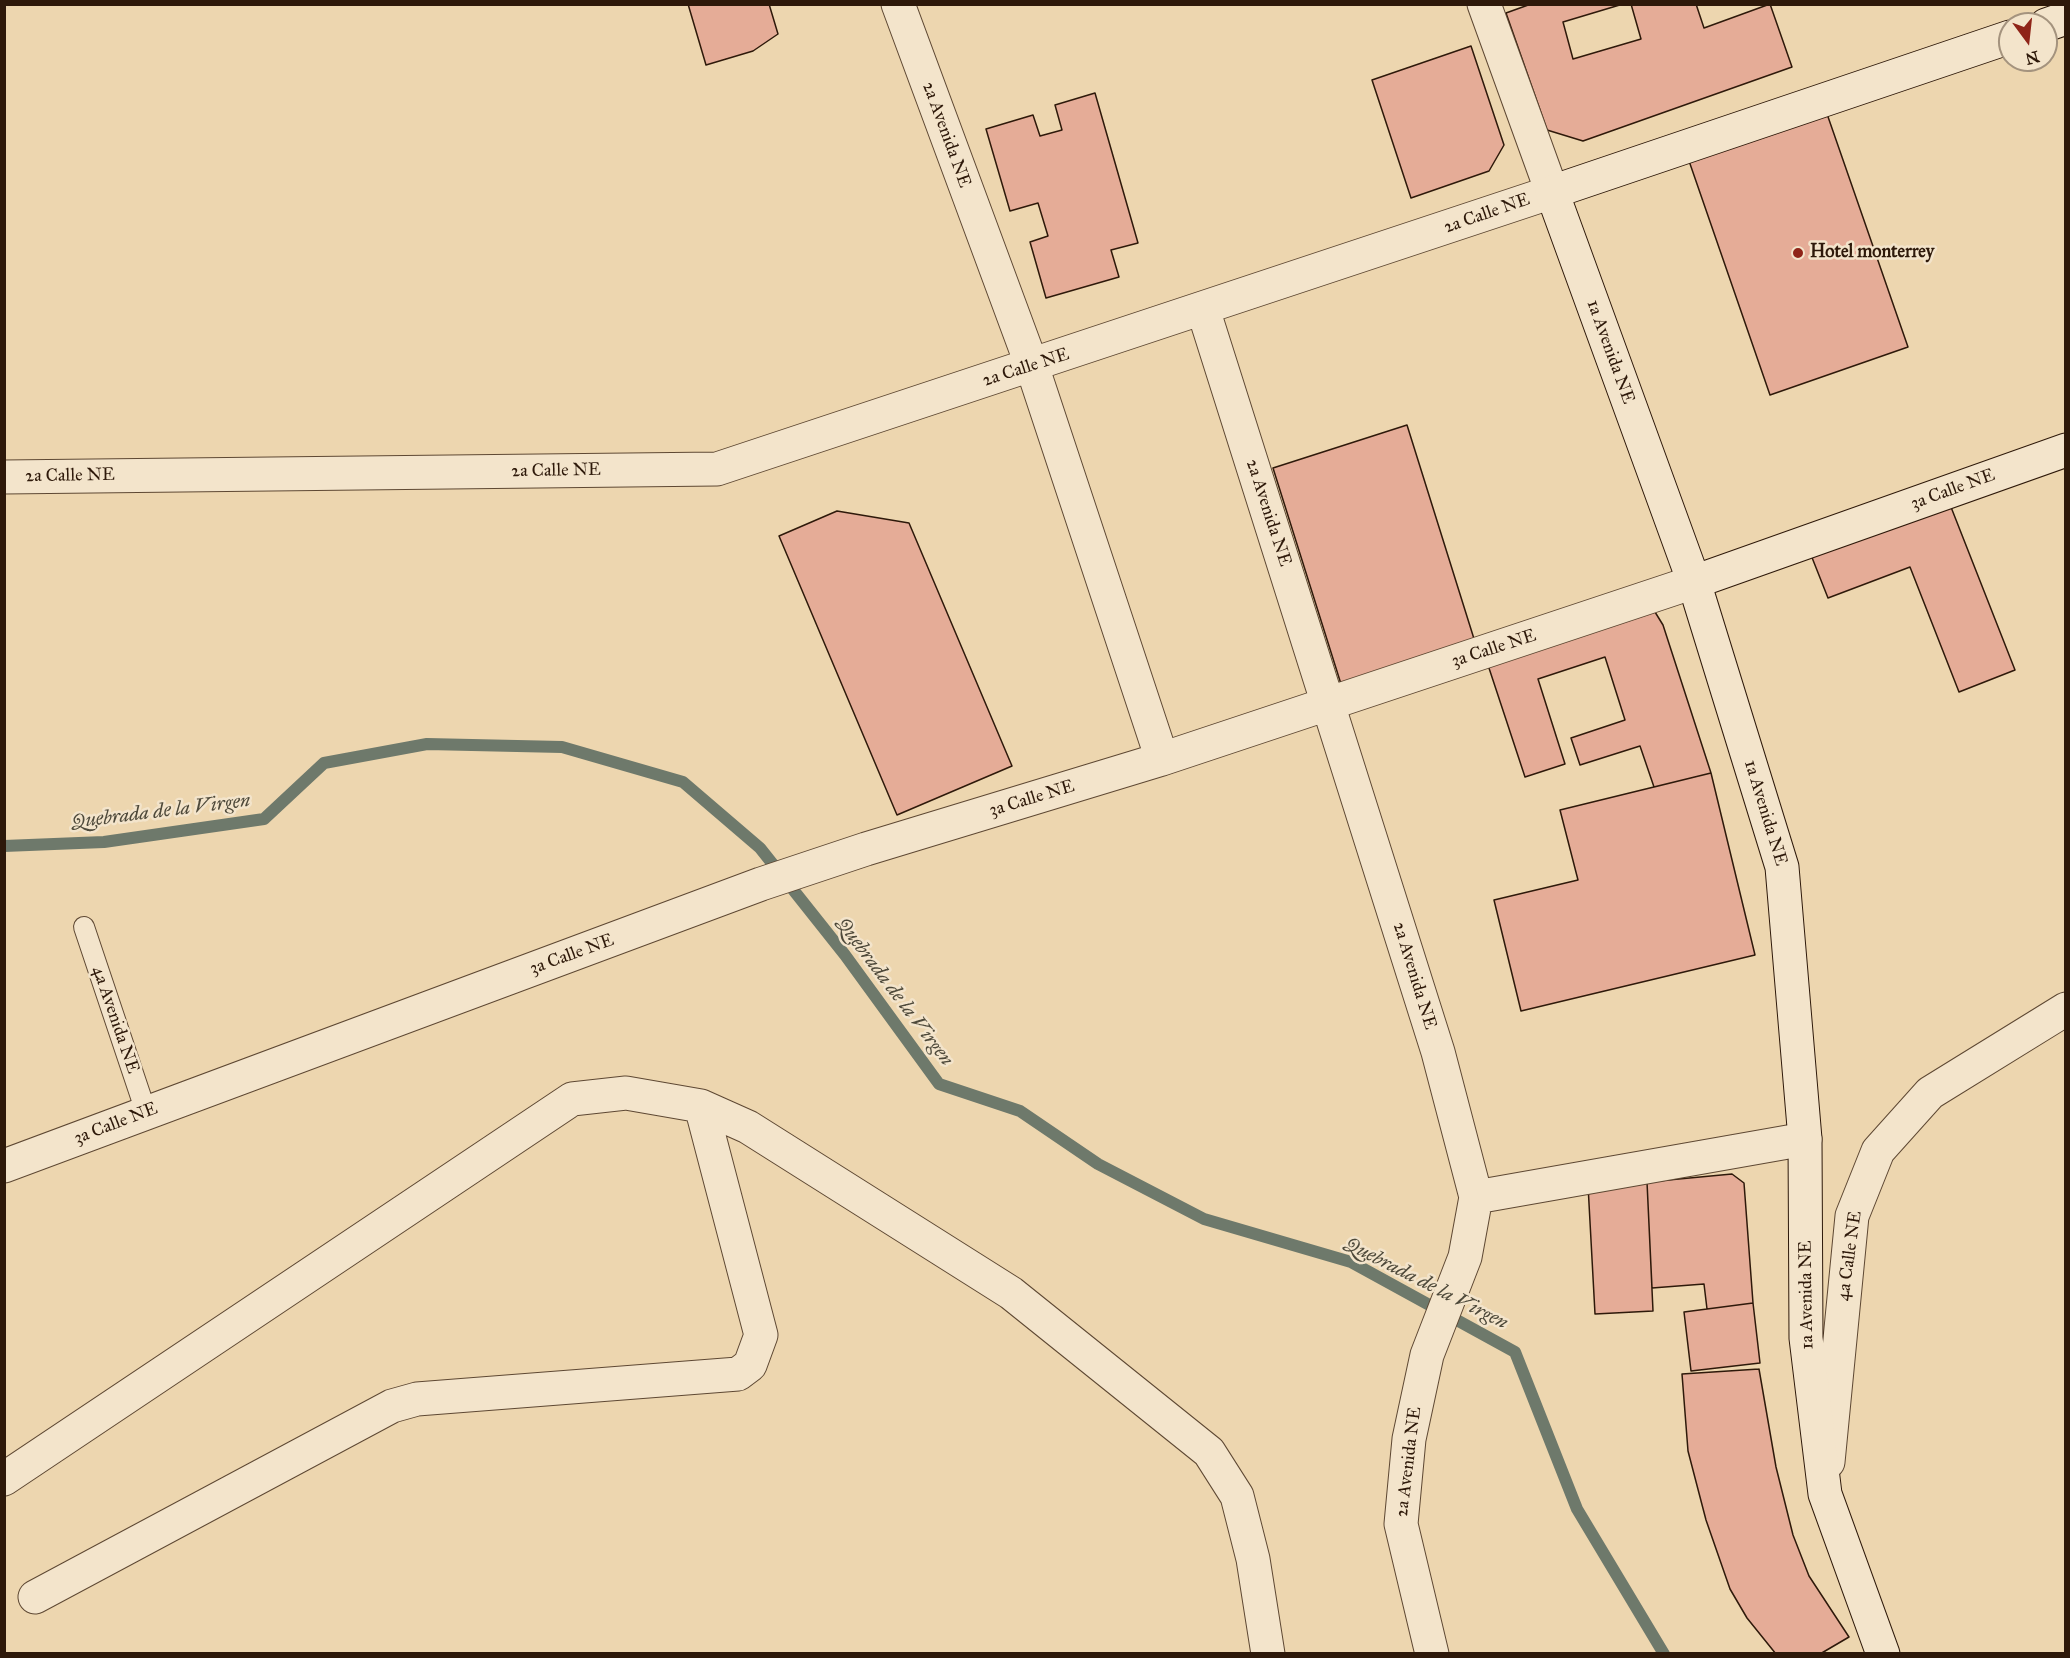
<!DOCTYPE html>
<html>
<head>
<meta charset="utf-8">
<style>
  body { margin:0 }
  #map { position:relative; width:2070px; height:1658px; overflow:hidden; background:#edd6af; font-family:"IM FELL Great Primer",serif }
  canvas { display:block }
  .frame { position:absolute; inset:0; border:6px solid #2e190a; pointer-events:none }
  .north { position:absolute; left:1998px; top:12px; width:60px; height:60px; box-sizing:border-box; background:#f3e4cb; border:2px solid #a4937e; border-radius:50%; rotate:165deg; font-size:16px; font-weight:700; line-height:24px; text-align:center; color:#2e190a }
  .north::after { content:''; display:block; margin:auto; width:21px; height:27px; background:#8f2418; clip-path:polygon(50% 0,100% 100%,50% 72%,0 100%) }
</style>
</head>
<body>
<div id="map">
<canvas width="2070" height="1658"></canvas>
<div class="frame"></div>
<div class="north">N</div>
</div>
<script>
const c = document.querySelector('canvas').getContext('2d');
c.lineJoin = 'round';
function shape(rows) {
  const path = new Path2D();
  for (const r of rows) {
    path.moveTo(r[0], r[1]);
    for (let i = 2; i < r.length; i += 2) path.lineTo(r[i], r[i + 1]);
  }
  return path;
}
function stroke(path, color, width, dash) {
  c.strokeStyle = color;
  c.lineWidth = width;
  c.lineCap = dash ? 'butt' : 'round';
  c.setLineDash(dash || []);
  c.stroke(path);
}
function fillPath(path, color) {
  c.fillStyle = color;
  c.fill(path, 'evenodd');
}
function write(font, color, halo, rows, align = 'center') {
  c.font = font + ' "IM FELL Great Primer",serif';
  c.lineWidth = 5;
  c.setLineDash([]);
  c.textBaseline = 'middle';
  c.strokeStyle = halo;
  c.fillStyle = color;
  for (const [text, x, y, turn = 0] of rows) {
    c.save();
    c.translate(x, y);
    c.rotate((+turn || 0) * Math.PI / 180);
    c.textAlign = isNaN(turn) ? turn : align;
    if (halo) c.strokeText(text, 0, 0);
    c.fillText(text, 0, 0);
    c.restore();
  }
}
const stream = shape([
  [4,846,104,842,264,819,324,763,427,744,562,747,683,782,760,848,845,955,939,1084,1020,1111,1098,1164,1204,1219,1351,1262,1515,1352,1577,1509,1664,1654]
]);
const building = shape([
  [688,4,769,4,778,34,753,51,706,65,688,4],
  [1531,4,1623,4,1563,22,1573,59,1641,39,1631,4,1696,4,1704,28,1770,4,1792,67,1583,141,1547,130,1506,13,1531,4],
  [1471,46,1504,145,1489,171,1411,198,1372,80,1471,46],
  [1095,93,1138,243,1111,250,1119,277,1046,298,1030,242,1048,236,1038,203,1010,211,986,129,1033,115,1040,136,1062,130,1055,105,1095,93],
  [1826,111,1908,347,1770,395,1688,158,1826,111],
  [1407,425,1475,642,1341,684,1273,468,1407,425],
  [1949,502,2015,670,1959,692,1910,567,1828,598,1811,555,1949,502],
  [837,511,909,523,1012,766,897,815,779,536,837,511],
  [1655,612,1663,625,1711,773,1654,787,1640,746,1580,765,1571,738,1625,720,1605,657,1538,679,1565,764,1525,777,1485,656,1655,612],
  [1711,773,1755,955,1521,1011,1494,900,1578,880,1560,810,1711,773],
  [1732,1174,1744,1183,1753,1303,1707,1309,1704,1284,1652,1288,1647,1182,1732,1174],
  [1647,1182,1653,1311,1595,1314,1588,1185,1647,1182],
  [1753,1303,1760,1363,1691,1371,1684,1312,1753,1303],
  [1759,1369,1776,1467,1793,1535,1809,1576,1849,1637,1820,1654,1776,1654,1747,1618,1730,1589,1706,1520,1688,1451,1682,1374,1759,1369]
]);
const service = shape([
  [84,927,146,1112]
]);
const minor = shape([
  [898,4,1032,366,1162,759],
  [1203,309,1438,1052,1476,1197,1465,1257,1427,1355,1409,1439,1401,1524,1432,1654],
  [4,477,717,469,1552,192,1484,4],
  [4,1166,761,884,866,849,1162,759,1694,582],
  [1476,1197,1805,1139],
  [1828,1462,1852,1216,1878,1151,1930,1093,2066,1009],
  [4,1479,572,1099,626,1093,701,1106,748,1127,1011,1293,1209,1452,1237,1496,1253,1559,1268,1654],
  [35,1597,392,1406,417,1399,738,1374,750,1365,761,1335,701,1106]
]);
const secondary = shape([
  [2046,25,2066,18],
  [1694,582,2066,450],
  [1883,1654,1825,1494,1806,1338,1805,1139,1782,867,1694,582,1552,192,2010,37]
]);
const markers = [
  [1798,253,6,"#8f2418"]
];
const streetNames = [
  ["2a Avenida NE",946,135,70],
  ["2a Calle NE",1487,214,-19],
  ["1a Avenida NE",1610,352,70],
  ["2a Calle NE",1026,368,-18],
  ["2a Calle NE",556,471,-1],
  ["2a Calle NE",70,476,-1],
  ["3a Calle NE",1953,490,-20],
  ["2a Avenida NE",1268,513,72],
  ["3a Calle NE",1494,649,-18],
  ["3a Calle NE",1032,799,-17],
  ["1a Avenida NE",1765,813,73],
  ["3a Calle NE",572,955,-20],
  ["2a Avenida NE",1414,976,73],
  ["4a Avenida NE",115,1020,71],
  ["3a Calle NE",116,1124,-21],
  ["4a Calle NE",1850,1256,-82],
  ["1a Avenida NE",1807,1295,-91],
  ["2a Avenida NE",1409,1462,-83]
];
const poiNames = [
  ["Hotel monterrey",1810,253]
];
const waterNames = [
  ["Quebrada de la Virgen",161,812,-7],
  ["Quebrada de la Virgen",894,992,53],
  ["Quebrada de la Virgen",1426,1284,27]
];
stroke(stream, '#6e796b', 12);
fillPath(building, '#e5ac97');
stroke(building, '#2e190a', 1.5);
stroke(service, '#5e4833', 22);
stroke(minor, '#5e4833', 35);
stroke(secondary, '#2e190a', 35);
stroke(service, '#f3e4cb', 20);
stroke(minor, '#f3e4cb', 33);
stroke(secondary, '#f3e4cb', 33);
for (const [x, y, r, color] of markers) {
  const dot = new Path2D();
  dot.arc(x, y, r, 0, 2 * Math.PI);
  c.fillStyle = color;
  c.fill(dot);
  stroke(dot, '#f3e4cb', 2);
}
write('18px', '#2e190a', '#f3e4cb', streetNames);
write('bold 18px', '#2e190a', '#f3e4cb', poiNames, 'left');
write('italic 20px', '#4e493a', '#f3e4cb', waterNames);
</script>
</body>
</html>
